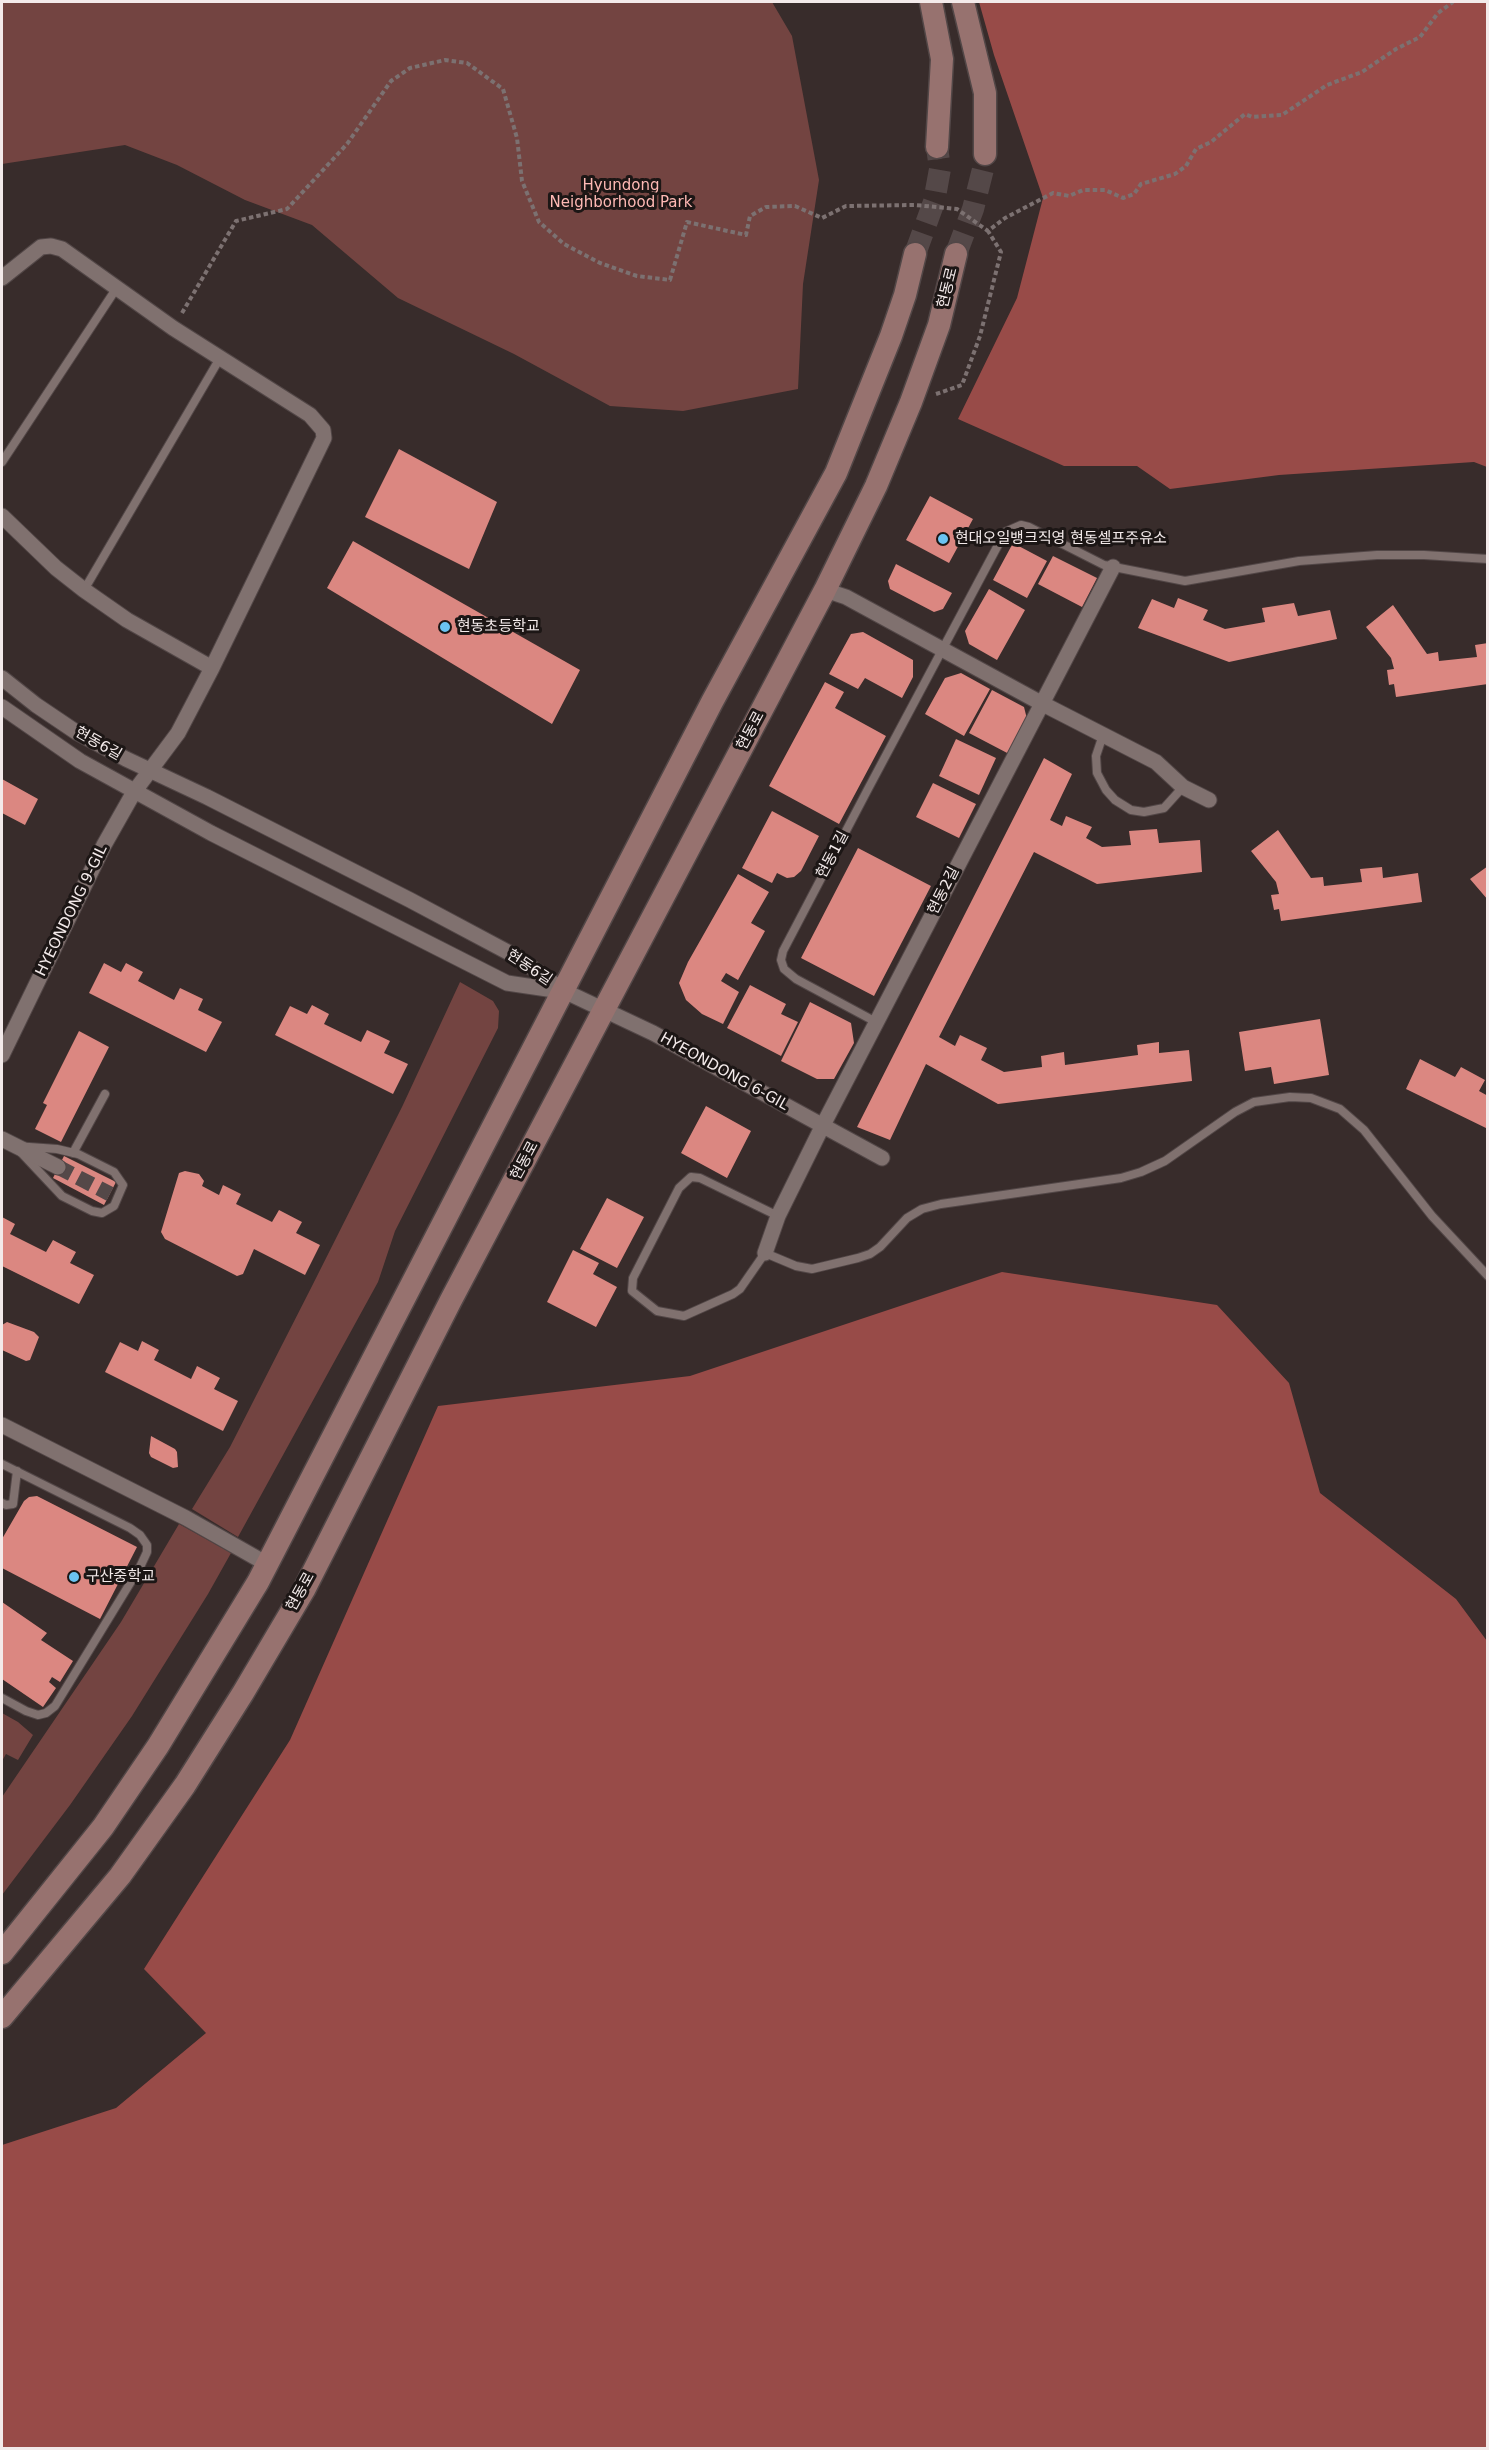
<!DOCTYPE html>
<html>
<head>
<meta charset="utf-8">
<style>
  body { margin:0 }
  #map { position:relative; width:1489px; height:2450px; overflow:hidden; background:#382c2b; font-family:"DejaVu Sans",sans-serif }
  canvas { display:block }
  .frame { position:absolute; inset:0; border:3px solid #f3eaea; pointer-events:none }
</style>
</head>
<body>
<div id="map">
<canvas width="1489" height="2450"></canvas>
<div class="frame"></div>
</div>
<script>
const c = document.querySelector('canvas').getContext('2d');
c.lineJoin = 'round';
function fillPath(path, color) {
  c.fillStyle = color;
  c.fill(path, 'evenodd');
}
function shape(rows) {
  const path = new Path2D();
  for (const r of rows) {
    path.moveTo(r[0], r[1]);
    for (let i = 2; i < r.length; i += 2) path.lineTo(r[i], r[i + 1]);
  }
  return path;
}
function stroke(path, color, width, dash) {
  c.strokeStyle = color;
  c.lineWidth = width;
  c.lineCap = dash ? 'butt' : 'round';
  c.setLineDash(dash || []);
  c.stroke(path);
}
function write(font, color, halo, rows, align = 'center') {
  c.font = font + ' "DejaVu Sans","Noto Sans KR",sans-serif';
  c.lineWidth = 6;
  c.setLineDash([]);
  c.textBaseline = 'middle';
  c.strokeStyle = halo;
  c.fillStyle = color;
  for (const [text, x, y, turn = 0] of rows) {
    c.save();
    c.translate(x, y);
    c.rotate((+turn || 0) * Math.PI / 180);
    c.textAlign = isNaN(turn) ? turn : align;
    if (halo) c.strokeText(text, 0, 0);
    c.fillText(text, 0, 0);
    c.restore();
  }
}
const green = shape([
  [2,2,772,2,792,36,819,180,803,284,798,389,683,411,610,406,514,354,398,298,312,225,245,200,177,165,125,145,2,164],
  [460,982,493,1001,499,1011,498,1028,395,1231,378,1282,238,1537,192,1509,230,1447,310,1290,402,1107],
  [179,1524,231,1553,208,1594,132,1716,70,1805,2,1895,2,1797,121,1622],
  [2,1713,18,1722,33,1735,18,1760,6,1754,2,1761]
]);
const forest = shape([
  [979,2,1487,2,1487,467,1474,462,1279,475,1170,489,1137,466,1064,466,958,419,1017,298,1043,198,994,55],
  [1002,1272,1217,1305,1289,1383,1320,1493,1456,1599,1487,1641,1487,2448,2,2448,2,2145,116,2108,206,2033,144,1969,290,1740,438,1406,690,1376]
]);
const building = shape([
  [399,449,497,502,469,569,365,517],
  [930,496,973,519,949,563,906,540],
  [353,541,580,670,552,724,327,588],
  [1013,543,1047,561,1027,598,993,580],
  [1053,556,1097,578,1082,607,1038,584],
  [896,564,952,593,943,609,934,612,890,589,888,581],
  [989,589,1025,610,997,660,969,644,965,631],
  [1178,598,1208,610,1203,620,1225,629,1265,622,1262,608,1294,603,1298,616,1330,610,1337,639,1229,662,1138,628,1152,599,1174,608],
  [1393,605,1427,654,1438,652,1439,661,1477,657,1475,645,1488,643,1488,684,1396,697,1394,684,1389,685,1387,670,1394,669,1391,658,1366,627],
  [863,632,913,660,913,677,902,698,865,678,858,689,829,674,851,634],
  [961,673,990,689,964,736,925,714,945,678],
  [825,682,844,692,835,708,886,736,839,824,769,786],
  [992,690,1024,707,1028,723,1011,755,969,733],
  [956,739,996,758,979,795,939,776],
  [1044,758,1072,774,1050,820,1062,826,1066,816,1092,827,1086,838,1102,847,1131,845,1129,831,1157,829,1159,843,1200,840,1202,872,1097,884,1034,852,939,1037,955,1046,960,1035,987,1048,981,1060,1004,1072,1042,1067,1041,1056,1064,1052,1065,1065,1138,1055,1137,1045,1159,1042,1159,1053,1189,1050,1192,1081,998,1104,926,1064,890,1140,857,1127],
  [2,779,38,799,25,825,2,813],
  [933,783,976,804,959,838,916,817],
  [772,811,819,836,801,871,794,877,787,878,777,873,772,883,742,868],
  [1278,830,1311,878,1323,877,1324,886,1362,882,1360,869,1382,867,1383,878,1418,873,1422,902,1281,921,1279,909,1274,910,1271,895,1279,894,1276,882,1251,851],
  [858,848,931,886,874,996,801,958],
  [1488,866,1488,900,1470,879],
  [738,874,769,892,751,923,765,931,738,980,726,973,721,981,739,992,723,1024,702,1014,686,1000,679,983,688,962],
  [104,963,121,972,126,963,143,972,138,981,174,1000,180,988,203,999,198,1010,222,1022,206,1052,89,993],
  [750,985,786,1004,781,1014,798,1022,781,1056,727,1028],
  [810,1002,851,1023,854,1043,834,1079,817,1079,781,1061],
  [312,1005,329,1014,324,1024,361,1042,367,1030,390,1041,384,1053,408,1064,393,1094,275,1035,290,1006,307,1014],
  [1320,1019,1329,1075,1274,1084,1271,1067,1245,1071,1239,1032],
  [79,1031,109,1047,61,1142,35,1129,47,1105,43,1103],
  [1420,1059,1455,1077,1461,1067,1485,1080,1479,1091,1488,1096,1488,1129,1406,1089],
  [706,1106,751,1131,727,1178,681,1153],
  [64,1156,116,1182,104,1205,53,1178],
  [185,1171,199,1174,204,1181,202,1186,219,1195,223,1185,241,1194,236,1204,272,1222,279,1210,302,1222,296,1233,320,1245,305,1275,254,1249,243,1274,237,1276,165,1239,161,1232,179,1173],
  [607,1198,644,1217,617,1268,580,1249],
  [2,1217,15,1224,10,1234,46,1252,53,1240,76,1252,70,1263,94,1275,79,1304,2,1266],
  [573,1250,599,1263,593,1274,617,1287,596,1327,547,1302],
  [7,1322,34,1332,39,1337,30,1360,26,1361,2,1350,2,1325],
  [142,1341,159,1350,154,1360,191,1379,197,1366,220,1378,214,1389,238,1401,223,1431,105,1372,120,1342,138,1351],
  [151,1436,175,1449,177,1452,178,1467,173,1468,151,1457,149,1453],
  [37,1496,137,1547,100,1619,2,1568,2,1539,24,1501,29,1497],
  [2,1602,47,1633,41,1640,73,1661,60,1682,52,1677,49,1682,56,1688,43,1707,2,1679]
]);
const streetTunnel = shape([
  [58,1167,110,1194]
]);
const secondaryTunnel = shape([
  [915,254,934,202,940,169,937,147],
  [956,254,973,209,985,161,985,154]
]);
const path = shape([
  [182,313,236,221,287,209,347,144,391,81,410,68,445,60,467,63,503,89,517,138,522,181,539,222,564,244,600,263,637,276,670,280,687,222,746,235,750,216,766,207,795,206,822,218,846,206,915,205,957,209,988,231,1005,218,1053,193,1069,196,1083,190,1105,190,1123,198,1134,194,1141,184,1175,174,1186,166,1196,149,1211,142,1245,114,1252,117,1282,115,1327,85,1362,72,1396,49,1420,37,1438,13,1453,2],
  [936,394,962,385,980,336,1001,252,988,231]
]);
const lane = shape([
  [2,462,116,289],
  [84,590,220,358],
  [1103,735,1096,756,1097,773,1106,790,1115,800,1131,810,1144,812,1164,808,1183,787],
  [876,1022,796,979,784,969,781,960,783,951,868,789,1005,532,1021,525,1029,527,1104,565,1185,581,1299,561,1377,555,1424,555,1488,559],
  [15,1146,57,1149,78,1154,114,1172,123,1185,114,1206,102,1213,92,1211,62,1196,15,1146],
  [73,1153,105,1094],
  [778,1216,700,1178,691,1177,679,1188,633,1278,632,1291,657,1311,684,1316,733,1294,740,1289,765,1253,796,1266,812,1269,858,1258,870,1254,880,1247,907,1218,922,1209,941,1204,1121,1178,1141,1172,1165,1161,1235,1112,1254,1102,1290,1097,1311,1098,1340,1109,1364,1130,1432,1216,1488,1276],
  [2,1464,130,1528,140,1535,147,1545,147,1552,140,1567,55,1706,46,1713,38,1715,26,1711,2,1698],
  [2,1503,6,1505,13,1504,17,1471]
]);
const street = shape([
  [2,278,41,247,51,246,62,249,173,328,310,415,323,430,324,438,212,668,178,733,134,792,104,845,2,1055],
  [2,516,56,568,84,590,127,620,212,668],
  [825,590,846,597,1041,703,1156,762,1183,787,1209,800],
  [2,678,36,705,76,732,126,759,207,797,410,900,517,957,564,991,653,1033,882,1158],
  [2,707,80,761,211,833,507,983,561,991],
  [2,1139,58,1167],
  [765,1253,778,1216,822,1127,1113,567],
  [2,1425,186,1518,267,1564]
]);
const secondary = shape([
  [931,2,942,59,937,147],
  [963,2,985,93,985,154],
  [2,1953,103,1827,158,1746,258,1582,712,702,836,473,891,336,905,295,915,254],
  [2,2017,120,1876,185,1785,243,1693,304,1590,451,1300,825,590,876,486,911,402,939,325,956,254]
]);
const markers = [
  [943,539,6,"#6bc3f2"],
  [445,627,6,"#6bc3f2"],
  [74,1577,6,"#6bc3f2"]
];
const parkNames = [
  ["Hyundong",621,186],
  ["Neighborhood Park",621,203]
];
const streetNames = [
  ["현동로",948,288,-76],
  ["현동로",751,731,-62],
  ["현동6길",98,744,30],
  ["현동1길",833,855,-62],
  ["현동2길",944,891,-63],
  ["HYEONDONG 9-GIL",72,911,-64],
  ["현동6길",529,968,34],
  ["HYEONDONG 6-GIL",724,1072,29],
  ["현동로",525,1161,-62],
  ["현동로",301,1592,-61]
];
const poiNames = [
  ["현대오일뱅크직영 현동셀프주유소",955,539],
  ["현동초등학교",457,627],
  ["구산중학교",86,1577]
];
fillPath(green, '#734441');
fillPath(forest, '#984b48');
fillPath(building, '#db8781');
stroke(streetTunnel, '#544848', 15, [15, 8]);
stroke(secondaryTunnel, '#544848', 22, [22, 11]);
stroke(lane, '#524747', 10);
stroke(street, '#524747', 17);
stroke(secondary, '#524747', 25);
stroke(path, '#7c7171', 4, [4.5, 3]);
stroke(lane, '#80716f', 8);
stroke(street, '#80716f', 15);
stroke(secondary, '#97726f', 22);
for (const [x, y, r, color] of markers) {
  const dot = new Path2D();
  dot.arc(x, y, r, 0, 2 * Math.PI);
  c.fillStyle = color;
  c.fill(dot);
  stroke(dot, '#1c1615', 2);
}
write('15px', '#feb9b4', '#1c1615', parkNames);
write('15px', '#f3eaea', '#1c1615', streetNames);
write('15px', '#f3eaea', '#1c1615', poiNames, 'left');
</script>
</body>
</html>
